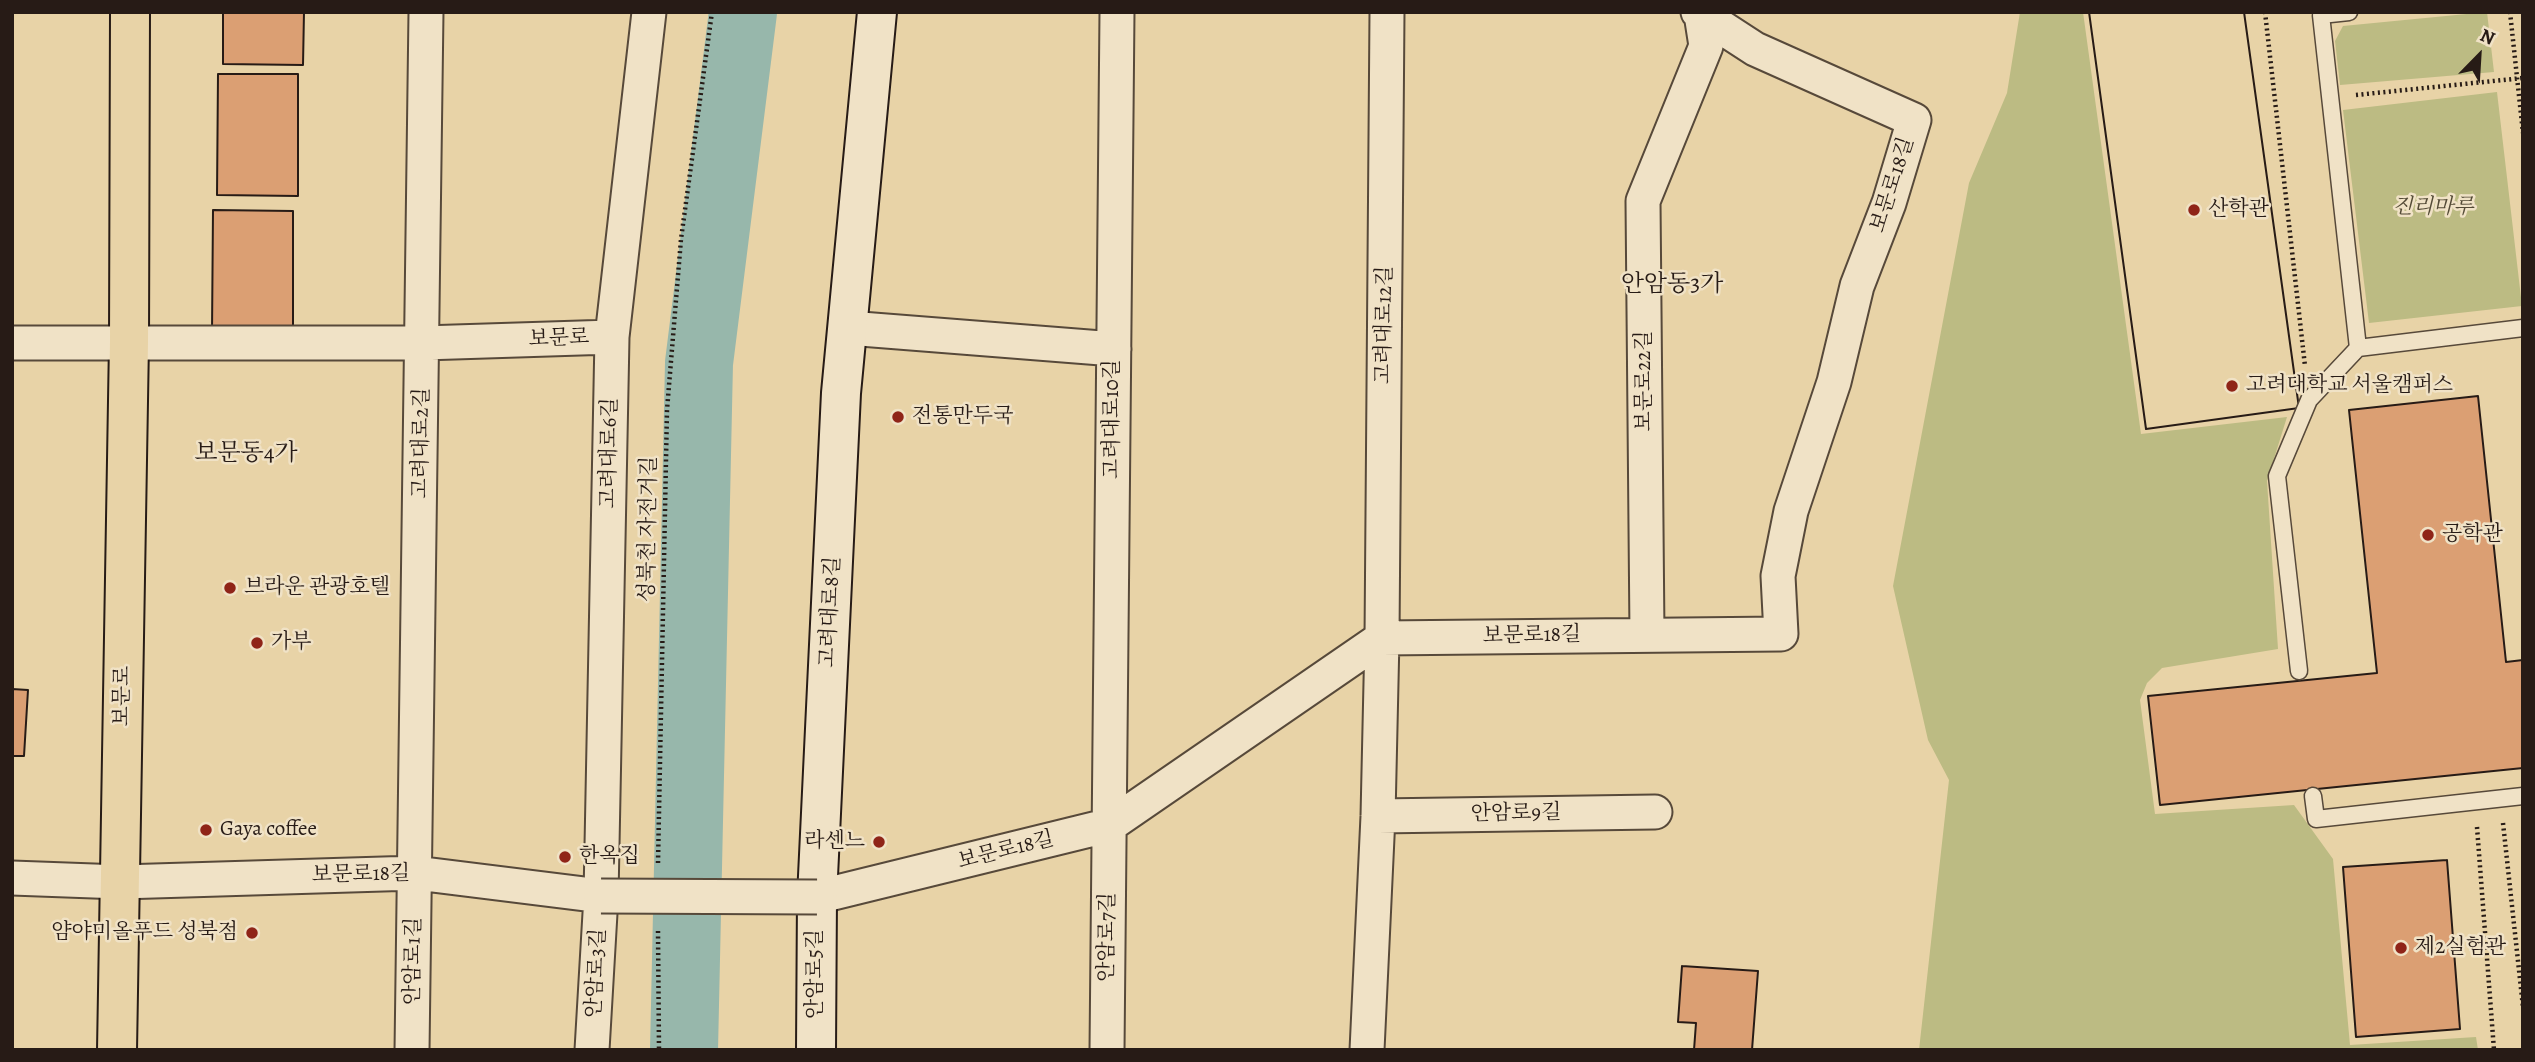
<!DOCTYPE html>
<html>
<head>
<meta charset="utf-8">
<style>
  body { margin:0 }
  #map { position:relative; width:2535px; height:1062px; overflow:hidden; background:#e8d3a7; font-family:Alegreya,serif }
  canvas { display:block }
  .frame { position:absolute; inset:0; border:14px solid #271b16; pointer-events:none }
  .north { position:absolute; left:2444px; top:21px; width:70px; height:70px; -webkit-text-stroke:5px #f0e2c6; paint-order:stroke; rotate:24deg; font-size:19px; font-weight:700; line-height:28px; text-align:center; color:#271b16 }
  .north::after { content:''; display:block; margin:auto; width:24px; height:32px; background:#271b16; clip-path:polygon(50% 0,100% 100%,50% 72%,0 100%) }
</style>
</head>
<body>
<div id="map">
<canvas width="2535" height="1062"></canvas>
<div class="frame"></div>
<div class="north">N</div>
</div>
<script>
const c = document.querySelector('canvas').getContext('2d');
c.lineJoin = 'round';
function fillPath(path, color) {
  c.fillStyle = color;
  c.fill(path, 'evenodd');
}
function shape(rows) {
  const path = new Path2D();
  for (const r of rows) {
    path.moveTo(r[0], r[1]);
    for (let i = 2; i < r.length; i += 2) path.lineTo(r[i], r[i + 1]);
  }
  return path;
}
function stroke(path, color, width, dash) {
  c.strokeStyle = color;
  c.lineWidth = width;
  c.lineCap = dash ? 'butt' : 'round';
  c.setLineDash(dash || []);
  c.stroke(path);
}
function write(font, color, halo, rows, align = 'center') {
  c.font = font + ' Alegreya,"Noto Serif KR",serif';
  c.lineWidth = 5;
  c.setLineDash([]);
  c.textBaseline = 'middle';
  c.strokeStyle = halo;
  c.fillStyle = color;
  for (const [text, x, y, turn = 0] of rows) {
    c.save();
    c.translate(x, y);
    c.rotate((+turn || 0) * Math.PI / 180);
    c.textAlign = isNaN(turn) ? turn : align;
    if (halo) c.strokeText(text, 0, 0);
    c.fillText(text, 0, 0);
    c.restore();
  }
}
const green = shape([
  [2020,12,2083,12,2141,434,2287,417,2267,481,2278,649,2162,668,2147,683,2140,700,2155,814,2294,805,2333,859,2350,1045,2476,1037,2478,1050,1919,1050,1949,780,1928,740,1893,586,1969,183,2007,93],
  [2487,12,2494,72,2340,85,2335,41,2343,26],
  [2497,92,2522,306,2369,323,2343,110]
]);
const river = shape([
  [684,1050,699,363,743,12]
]);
const building = shape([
  [223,12,304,12,303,65,223,64,223,12],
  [2089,12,2244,12,2299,408,2146,429,2089,12],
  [2089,12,2244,12,2299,408,2146,429,2089,12],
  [218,74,298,74,298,196,217,195,218,74],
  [213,210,293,211,293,333,212,332,213,210],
  [2478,396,2506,662,2523,660,2523,768,2160,805,2148,696,2377,673,2349,410,2478,396],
  [12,689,28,690,24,756,12,756,12,689],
  [2447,860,2460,1029,2356,1037,2343,867,2447,860],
  [1682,966,1758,971,1752,1050,1694,1050,1696,1023,1678,1022,1682,966]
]);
const path = shape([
  [2265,12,2305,366],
  [2510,12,2523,133],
  [2356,95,2523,78],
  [2503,823,2523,1007],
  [2477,827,2494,1050],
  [658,863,667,410,681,239,712,12],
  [658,931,659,1050]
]);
const lane = shape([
  [2349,12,2321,15,2358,348,2523,328],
  [2299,671,2277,476,2309,400,2358,348],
  [2313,796,2316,819,2523,796]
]);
const street = shape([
  [848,328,1114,349],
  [12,343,423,343,612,337],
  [1647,635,1643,201,1706,46,1701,14],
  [1378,816,1655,812],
  [12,878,121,882,416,873,601,896],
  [817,897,1110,825,1382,638,1781,634,1778,576,1791,511,1834,382,1857,286,1889,203,1914,120,1755,49,1698,12],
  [412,1050,426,12],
  [592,1050,601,896,612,337,649,12],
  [1107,1050,1117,12],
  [1367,1050,1378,816,1382,638,1387,12]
]);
const secondary = shape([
  [816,1050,817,897,841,393,877,12]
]);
const primary = shape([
  [117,1050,129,342,130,12]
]);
const streetBridge = shape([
  [601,896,817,897]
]);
const markers = [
  [2194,210,7,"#8f2418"],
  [2232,386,7,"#8f2418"],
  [898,417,7,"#8f2418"],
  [2428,535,7,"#8f2418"],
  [230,588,7,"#8f2418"],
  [257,643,7,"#8f2418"],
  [206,830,7,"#8f2418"],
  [879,842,7,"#8f2418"],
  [565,857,7,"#8f2418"],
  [252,933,7,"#8f2418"],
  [2401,948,7,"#8f2418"]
];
const streetNames = [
  ["보문로18길",1893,185,-72],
  ["고려대로12길",1385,325,-89],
  ["보문로",559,339,-2],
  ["보문로22길",1645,381,-90],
  ["고려대로10길",1113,419,-90],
  ["고려대로2길",422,443,-89],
  ["고려대로6길",610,453,-89],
  ["성북천 자전거길",649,529,-89],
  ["고려대로8길",831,612,-87],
  ["보문로18길",1532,636,-1],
  ["보문로",123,696,-89],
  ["안암로9길",1516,814,-1],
  ["보문로18길",1006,851,-14],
  ["보문로18길",361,875,-1],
  ["안암로7길",1108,937,-89],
  ["안암로1길",414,961,-89],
  ["안암로3길",597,973,-87],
  ["안암로5길",816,974,-90]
];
const parkNames = [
  ["진리마루",2433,208]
];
const poiNames = [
  ["산학관",2208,210],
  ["고려대학교 서울캠퍼스",2246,386],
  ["전통만두국",912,417],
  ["공학관",2442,535],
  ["브라운 관광호텔",244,588],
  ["가부",271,643],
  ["Gaya coffee",220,830],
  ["라센느",865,842,"right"],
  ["한옥집",579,857],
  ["얌야미올푸드 성북점",238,933,"right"],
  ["제2실험관",2415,948]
];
const quarterNames = [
  ["안암동3가",1672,285],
  ["보문동4가",246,454]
];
fillPath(green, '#bcbb83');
stroke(river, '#97b7ab', 68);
fillPath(building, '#db9f73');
stroke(building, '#271b16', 2);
stroke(lane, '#57493a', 19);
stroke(street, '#57493a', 37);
stroke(secondary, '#271b16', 42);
stroke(primary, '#271b16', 42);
stroke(path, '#271b16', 4.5, [2, 3.5]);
stroke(lane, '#f0e2c6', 16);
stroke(street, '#f0e2c6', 33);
stroke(secondary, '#f0e2c6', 38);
stroke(primary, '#e8d3a7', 38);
stroke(streetBridge, '#57493a', 37, []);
stroke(streetBridge, '#f0e2c6', 33);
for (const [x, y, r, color] of markers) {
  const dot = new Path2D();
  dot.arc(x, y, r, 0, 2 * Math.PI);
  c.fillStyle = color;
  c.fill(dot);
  stroke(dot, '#f0e2c6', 2.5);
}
write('21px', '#271b16', '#f0e2c6', streetNames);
write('italic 21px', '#544b37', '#f0e2c6', parkNames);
write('21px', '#271b16', '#f0e2c6', poiNames, 'left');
write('24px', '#271b16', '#f0e2c6', quarterNames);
</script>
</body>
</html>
